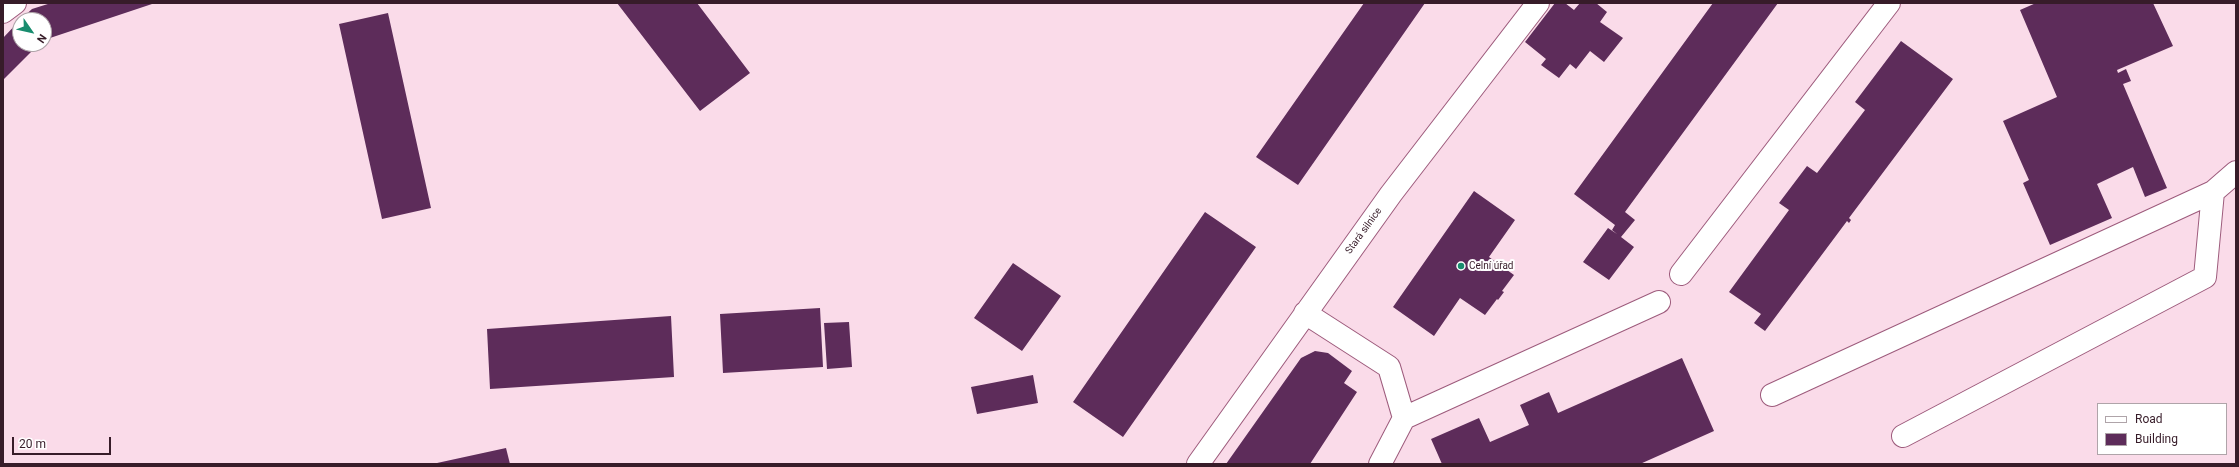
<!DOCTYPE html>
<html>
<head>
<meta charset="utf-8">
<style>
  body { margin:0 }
  #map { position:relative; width:2239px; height:467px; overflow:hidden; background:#fadbe9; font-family:Roboto,sans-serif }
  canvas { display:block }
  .frame { position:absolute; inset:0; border:4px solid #371c29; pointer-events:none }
  .legend { position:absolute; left:2097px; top:403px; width:130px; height:52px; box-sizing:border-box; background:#fff; border:1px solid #afa4a9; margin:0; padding:5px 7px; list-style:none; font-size:12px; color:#371c29 }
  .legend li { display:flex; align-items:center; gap:8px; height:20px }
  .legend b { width:20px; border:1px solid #afa4a9 }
  .north { position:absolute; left:12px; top:12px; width:40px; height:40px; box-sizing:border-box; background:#fff; border:1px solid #afa4a9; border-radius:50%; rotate:124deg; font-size:11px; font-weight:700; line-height:16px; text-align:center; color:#371c29 }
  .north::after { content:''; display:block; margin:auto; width:14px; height:18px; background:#188c6e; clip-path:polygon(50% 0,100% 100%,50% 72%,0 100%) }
  .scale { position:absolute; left:12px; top:437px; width:99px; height:18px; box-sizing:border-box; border:2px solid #371c29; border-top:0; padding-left:5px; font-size:12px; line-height:14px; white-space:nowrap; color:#371c29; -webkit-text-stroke:3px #fff; paint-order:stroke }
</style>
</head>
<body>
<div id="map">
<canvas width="2239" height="467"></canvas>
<div class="frame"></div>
<ul class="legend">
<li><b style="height:5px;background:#fff"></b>Road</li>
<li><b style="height:11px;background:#5d2c5a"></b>Building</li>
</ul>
<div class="north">N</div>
<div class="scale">20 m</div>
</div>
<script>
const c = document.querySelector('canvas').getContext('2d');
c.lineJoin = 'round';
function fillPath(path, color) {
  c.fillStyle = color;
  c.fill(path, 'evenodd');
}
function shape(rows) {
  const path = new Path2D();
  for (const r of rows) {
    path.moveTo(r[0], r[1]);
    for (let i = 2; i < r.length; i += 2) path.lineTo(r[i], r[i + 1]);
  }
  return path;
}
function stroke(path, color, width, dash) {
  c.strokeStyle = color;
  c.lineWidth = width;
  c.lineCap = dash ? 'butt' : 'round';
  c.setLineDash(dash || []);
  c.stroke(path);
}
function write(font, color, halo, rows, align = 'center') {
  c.font = font + ' Roboto,sans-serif';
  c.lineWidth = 4;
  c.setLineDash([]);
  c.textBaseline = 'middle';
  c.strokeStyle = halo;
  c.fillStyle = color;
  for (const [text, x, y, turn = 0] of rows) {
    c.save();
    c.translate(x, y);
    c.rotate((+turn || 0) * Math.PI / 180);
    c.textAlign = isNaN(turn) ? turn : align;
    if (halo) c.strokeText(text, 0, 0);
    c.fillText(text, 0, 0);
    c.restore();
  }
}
const building = shape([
  [51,3,155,3,44,40,44,20,20,20,32,9],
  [617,3,697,3,750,73,700,111],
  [1364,3,1425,3,1298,185,1256,157],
  [1555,3,1565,3,1574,10,1580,3,1596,3,1607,12,1600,22,1623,38,1604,62,1590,51,1576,69,1570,64,1559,78,1541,65,1546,59,1525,42],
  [1713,3,1778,3,1625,212,1635,220,1621,237,1634,247,1609,280,1583,262,1608,228,1617,234,1612,230,1615,225,1574,194],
  [2036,3,2153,3,2173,46,2117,70,2118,73,2126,69,2131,81,2123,84,2167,188,2145,197,2133,167,2097,184,2112,218,2050,245,2023,183,2029,180,2003,121,2057,97,2020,10],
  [388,13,431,208,382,219,339,24],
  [20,20,20,44,39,44,3,80,3,38],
  [1901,41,1953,79,1849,218,1851,220,1849,223,1847,221,1765,331,1754,323,1761,314,1729,292,1789,210,1779,203,1807,166,1817,173,1865,110,1855,102],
  [1474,191,1515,220,1489,257,1514,275,1502,291,1504,292,1498,300,1497,299,1485,315,1460,298,1434,336,1393,307],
  [1205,212,1256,247,1123,437,1073,402],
  [1013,263,1061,296,1022,351,974,318],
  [820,308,823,367,723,373,720,314],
  [671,316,674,377,490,389,487,329],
  [849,322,852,367,827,369,824,323],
  [1315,351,1328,353,1352,371,1344,383,1357,392,1310,464,1226,464,1301,358],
  [1682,358,1714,431,1640,464,1442,464,1431,439,1479,418,1490,442,1529,425,1520,405,1549,392,1558,413],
  [1033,375,1038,403,977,414,971,387],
  [506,448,510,464,437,464,437,463]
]);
const minor = shape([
  [3,12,15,3],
  [1681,274,1889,3],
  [1305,313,1389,367,1404,418],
  [1772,395,2213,192,2236,172],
  [1903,436,2205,277,2213,192],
  [1198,464,1391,194,1538,3],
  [1380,464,1404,418,1659,302]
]);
const markers = [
  [1461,266,4,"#188c6e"]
];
const streetNames = [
  ["Stará silnice",1364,231,-54]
];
const poiNames = [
  ["Celní úřad",1469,266]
];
fillPath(building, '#5d2c5a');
stroke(minor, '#9d5b7c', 24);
stroke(minor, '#fff', 22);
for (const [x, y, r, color] of markers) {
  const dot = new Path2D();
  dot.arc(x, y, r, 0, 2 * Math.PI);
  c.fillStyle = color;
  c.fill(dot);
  stroke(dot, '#fff', 1.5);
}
write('10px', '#371c29', '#fff', streetNames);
write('10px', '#371c29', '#fff', poiNames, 'left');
</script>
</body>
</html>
